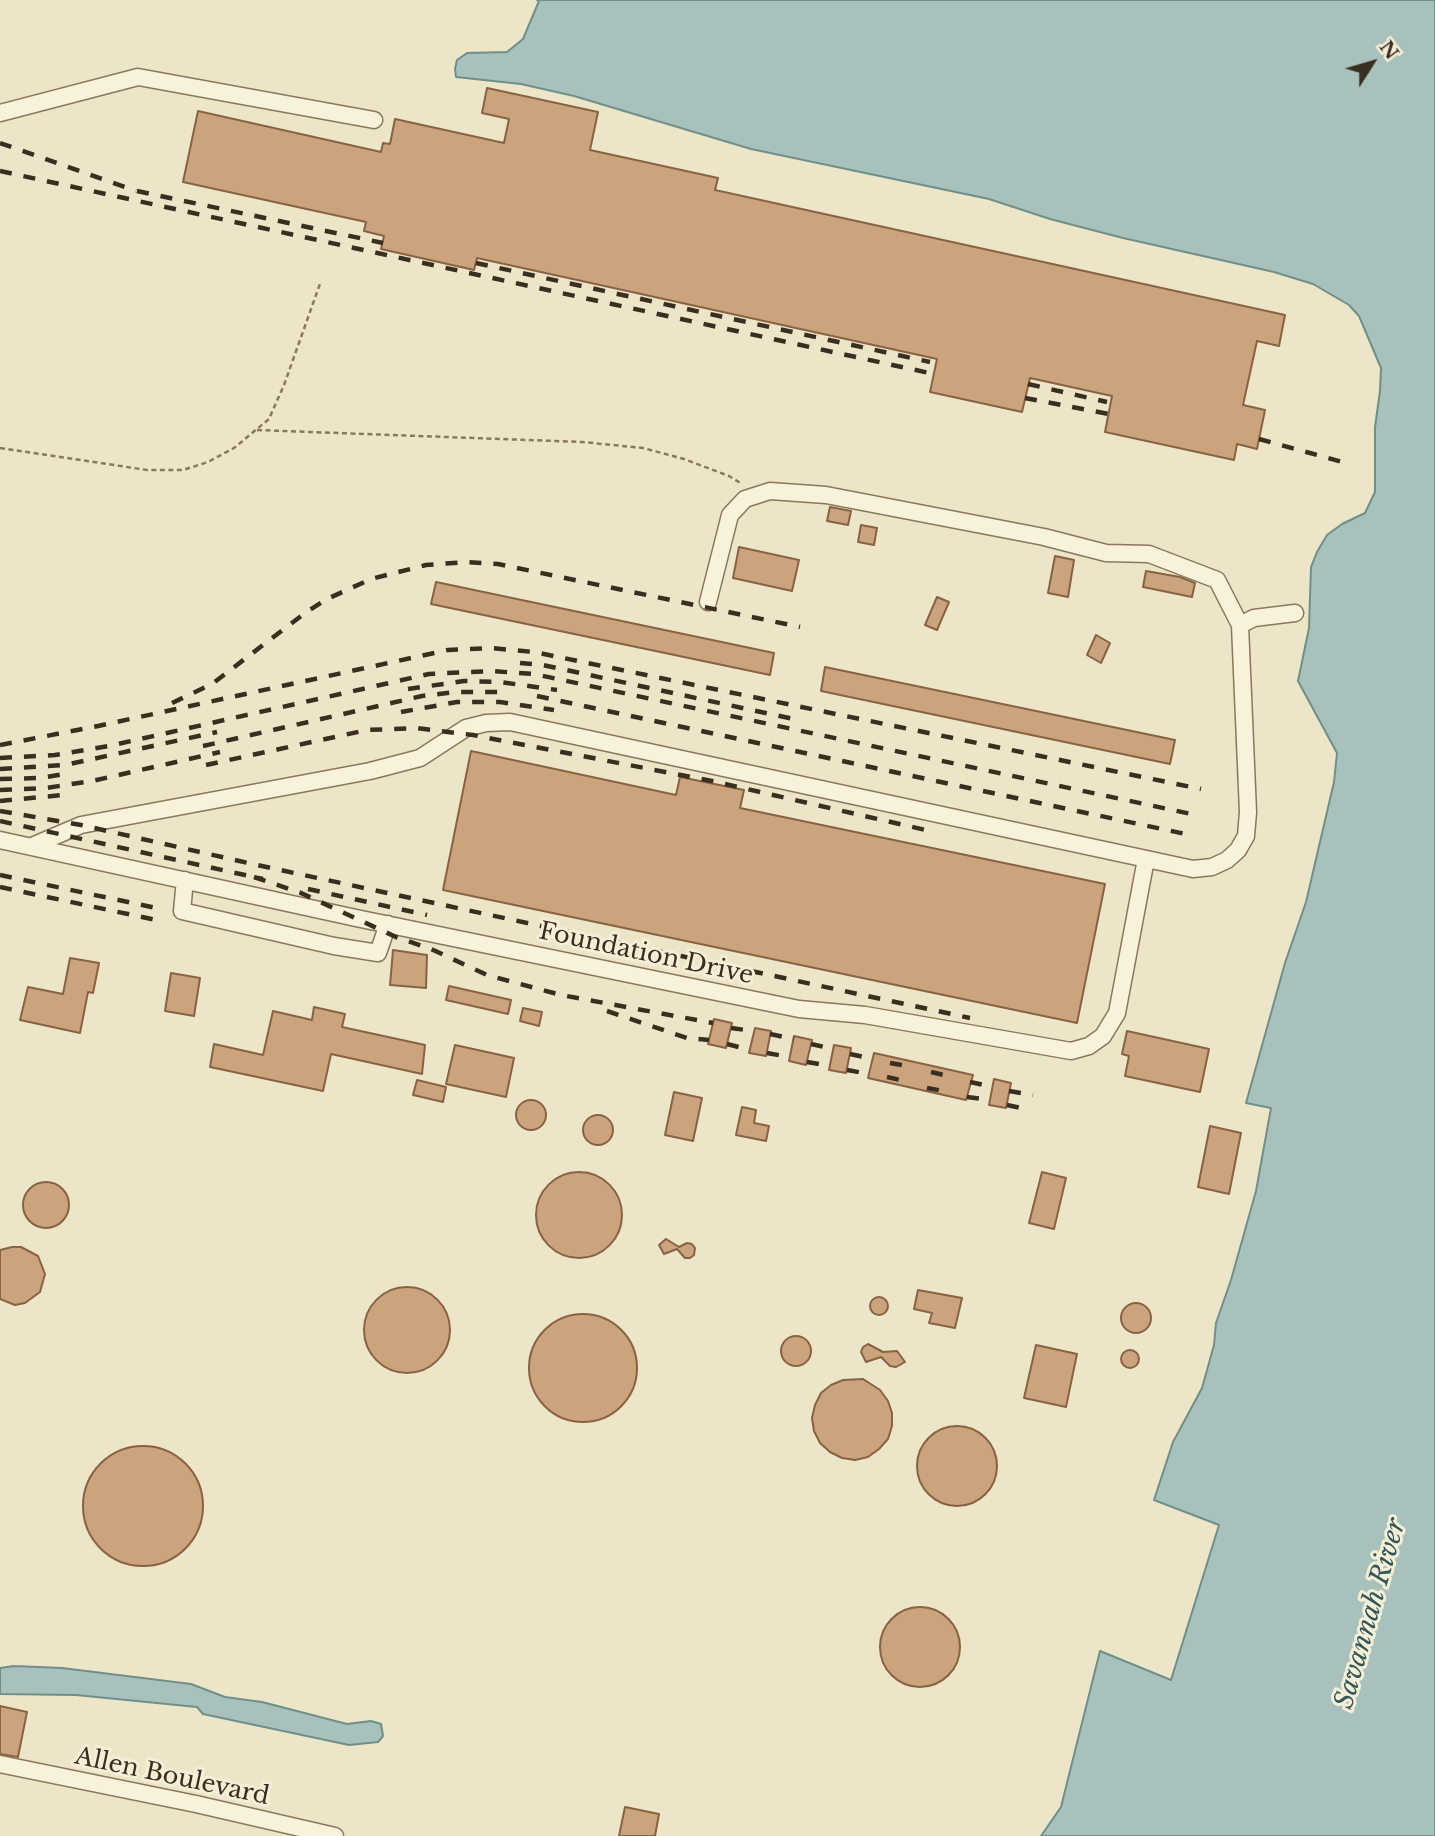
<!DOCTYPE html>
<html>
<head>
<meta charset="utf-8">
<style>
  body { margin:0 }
  #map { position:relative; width:1435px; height:1836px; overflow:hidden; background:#ede5c7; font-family:"Libre Baskerville",serif }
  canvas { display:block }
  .north { position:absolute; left:1337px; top:28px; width:70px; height:70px; -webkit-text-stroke:5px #f5eed7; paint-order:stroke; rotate:53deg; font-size:19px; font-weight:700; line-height:28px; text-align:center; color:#3a2e20 }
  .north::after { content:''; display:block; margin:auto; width:24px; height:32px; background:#3a2e20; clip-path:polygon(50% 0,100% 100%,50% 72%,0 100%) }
</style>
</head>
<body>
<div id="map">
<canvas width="1435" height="1836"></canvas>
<div class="north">N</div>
</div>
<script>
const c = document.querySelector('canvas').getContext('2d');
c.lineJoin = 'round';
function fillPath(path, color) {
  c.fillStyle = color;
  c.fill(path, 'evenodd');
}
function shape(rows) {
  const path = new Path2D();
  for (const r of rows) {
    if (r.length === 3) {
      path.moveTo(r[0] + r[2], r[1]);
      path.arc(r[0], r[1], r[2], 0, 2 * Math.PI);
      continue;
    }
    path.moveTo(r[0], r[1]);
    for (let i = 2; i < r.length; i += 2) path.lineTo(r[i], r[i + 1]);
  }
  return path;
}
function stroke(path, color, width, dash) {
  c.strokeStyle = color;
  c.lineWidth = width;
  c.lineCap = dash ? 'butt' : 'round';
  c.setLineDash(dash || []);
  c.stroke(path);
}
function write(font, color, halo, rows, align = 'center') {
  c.font = font + ' "Libre Baskerville",serif';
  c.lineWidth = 6;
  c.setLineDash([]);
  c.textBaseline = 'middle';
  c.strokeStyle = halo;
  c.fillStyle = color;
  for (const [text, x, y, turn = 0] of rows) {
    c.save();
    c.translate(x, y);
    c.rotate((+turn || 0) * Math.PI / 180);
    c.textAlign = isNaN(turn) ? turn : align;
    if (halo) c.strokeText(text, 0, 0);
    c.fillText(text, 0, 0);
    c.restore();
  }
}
const water = shape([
  [537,0,1435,0,1435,1836,1041,1836,1061,1807,1100,1651,1171,1680,1219,1525,1154,1500,1173,1442,1202,1388,1214,1345,1216,1323,1231,1280,1256,1191,1271,1108,1246,1103,1285,963,1306,902,1334,782,1337,753,1298,681,1309,628,1311,567,1317,552,1327,535,1342,524,1365,513,1375,492,1375,427,1380,391,1381,368,1359,316,1349,305,1313,284,1274,272,1123,238,1050,219,989,199,751,149,574,96,521,84,456,77,455,69,457,60,467,53,507,52,523,39,539,1,537,0],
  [14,1666,62,1668,191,1684,225,1697,262,1702,347,1724,371,1721,381,1724,383,1736,378,1742,349,1745,203,1714,197,1707,76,1695,0,1694,0,1668,14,1666]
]);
const building = shape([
  [487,88,598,112,590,150,718,178,715,190,1285,315,1279,346,1257,341,1243,405,1265,410,1257,449,1237,444,1234,460,1105,432,1112,396,1030,378,1022,412,930,392,937,359,477,258,474,270,381,249,384,236,364,231,366,222,183,182,198,111,381,152,383,143,390,144,395,119,504,143,509,119,482,113,487,88],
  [830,507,851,511,848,525,827,521,830,507],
  [861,525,877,528,874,545,858,542,861,525],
  [739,547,799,560,792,591,733,578,739,547],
  [1055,556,1074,560,1068,597,1048,593,1055,556],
  [1146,571,1180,577,1195,583,1192,597,1143,587,1146,571],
  [436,582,774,653,770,675,431,604,436,582],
  [937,597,949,602,937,630,925,625,937,597],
  [1096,635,1110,643,1101,663,1087,655,1096,635],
  [825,667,1175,740,1170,764,821,691,825,667],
  [471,751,676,795,680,777,744,790,740,808,1105,884,1077,1023,443,890,471,751],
  [393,950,427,955,426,988,390,985,393,950],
  [70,958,99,963,93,993,88,992,80,1033,20,1020,28,987,63,994,70,958],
  [171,973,200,978,194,1016,165,1011,171,973],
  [449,986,511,1000,508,1014,446,1000,449,986],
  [314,1007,345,1014,342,1027,425,1045,422,1074,331,1054,323,1091,210,1067,214,1044,263,1055,273,1011,312,1020,314,1007],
  [523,1008,542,1012,539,1026,520,1021,523,1008],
  [714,1019,732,1023,726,1048,708,1044,714,1019],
  [755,1028,771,1031,766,1056,749,1053,755,1028],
  [1127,1031,1209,1049,1200,1092,1125,1076,1129,1056,1122,1054,1127,1031],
  [794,1036,812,1040,806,1065,789,1061,794,1036],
  [455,1045,514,1058,506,1097,446,1084,455,1045],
  [834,1045,851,1048,846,1073,829,1070,834,1045],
  [874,1053,973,1075,966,1100,868,1078,874,1053],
  [994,1079,1011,1083,1006,1108,989,1105,994,1079],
  [417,1080,446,1087,443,1102,413,1095,417,1080],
  [674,1092,702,1098,693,1141,665,1135,674,1092],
  [531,1115,15],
  [742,1107,756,1110,754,1123,769,1126,766,1141,736,1135,742,1107],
  [598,1130,15],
  [1210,1126,1241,1133,1229,1194,1198,1187,1210,1126],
  [579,1215,43],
  [1042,1172,1066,1178,1054,1229,1029,1223,1042,1172],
  [46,1205,23],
  [666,1239,679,1247,687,1243,692,1244,695,1248,694,1255,690,1258,685,1258,677,1249,664,1254,659,1245,666,1239],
  [12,1247,21,1247,38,1256,45,1274,40,1292,25,1303,15,1305,0,1299,0,1250,12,1247],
  [407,1330,43],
  [918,1290,962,1298,955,1328,929,1323,932,1313,914,1309,918,1290],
  [879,1306,9],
  [1136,1318,15],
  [583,1368,54],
  [796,1351,15],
  [868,1344,883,1352,897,1351,905,1362,896,1367,890,1366,881,1357,866,1362,861,1352,863,1347,868,1344],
  [1036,1345,1077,1354,1066,1407,1024,1398,1036,1345],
  [1130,1359,9],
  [863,1379,880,1390,888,1401,892,1413,892,1426,888,1439,879,1449,868,1457,855,1460,842,1458,830,1452,820,1443,814,1431,812,1418,815,1405,821,1393,831,1385,843,1380,863,1379],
  [957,1466,40],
  [143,1506,60],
  [920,1647,40],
  [0,1706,27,1712,18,1757,0,1754,0,1706],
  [625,1807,659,1814,655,1836,619,1836,625,1807]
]);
const path = shape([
  [257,430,582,442,643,448,684,459,729,476,742,484],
  [0,448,147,470,183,470,208,462,234,448,269,419,284,385,321,281]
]);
const minor = shape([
  [0,113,138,77,374,120],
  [708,602,730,515,745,499,770,491,826,495,1044,537,1106,553,1149,554,1217,580,1240,625],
  [0,840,356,918,799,1009,865,1015,1071,1051,1089,1046,1103,1036,1117,1013,1146,859],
  [32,846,81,825,370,771,420,758,466,728,486,723,510,722,1193,869,1212,867,1227,860,1238,850,1246,836,1248,812,1240,625,1254,618,1295,613],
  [185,880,182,911,334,946,378,953,388,924],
  [0,1764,196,1804,335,1836]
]);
const rail = shape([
  [0,143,136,191],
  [0,171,934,374],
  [137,191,383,243],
  [476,263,930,362],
  [1028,384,1107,402],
  [1025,398,1109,414],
  [1259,439,1346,463],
  [520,663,543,665,798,720],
  [408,689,464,681,500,682,557,690],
  [537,696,1190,835],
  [172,703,212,684,305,613,327,599,371,579,426,565,466,562,498,564,800,627],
  [401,712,457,702,500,702,554,710],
  [0,745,98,726,448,650,490,648,534,652,1201,789],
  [203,746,422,696,455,692,498,692],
  [0,758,55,755,109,746,429,674,491,671,534,674,1196,815],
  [206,765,367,730,416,728,473,735,712,781,930,831],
  [0,769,65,765,217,732],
  [0,779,40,778,70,773],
  [0,790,46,788,92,781,220,752],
  [0,801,63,795],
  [0,811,81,825,257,865,970,1018],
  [0,821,263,879],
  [0,875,161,909],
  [254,877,301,893,396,937,431,949,487,975,561,995,713,1023],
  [0,887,156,920],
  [308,889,427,915],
  [607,1011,687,1038,709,1040],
  [731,1028,753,1031],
  [770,1034,794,1039],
  [727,1044,750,1050],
  [811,1044,833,1049],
  [767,1053,789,1057],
  [850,1054,873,1059],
  [807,1062,830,1066],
  [890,1063,913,1067],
  [847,1070,869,1074],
  [931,1072,952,1077],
  [887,1077,909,1082],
  [970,1082,993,1087],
  [927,1088,949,1092],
  [1009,1091,1033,1095],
  [967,1097,990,1100],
  [1007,1105,1030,1110]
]);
const streetNames = [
  ["Foundation Drive",646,954,12],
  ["Allen Boulevard",172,1777,12]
];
const waterNames = [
  ["Savannah River",1371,1614,-74]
];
fillPath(water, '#a8c1bc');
stroke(water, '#6f908a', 2);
fillPath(building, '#cba47e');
stroke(building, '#886343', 2);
stroke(minor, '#89785d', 19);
stroke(path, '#89785d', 2.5, [5, 3.5]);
stroke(minor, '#f8f2da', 16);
stroke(rail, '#3a2e20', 4.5, [12, 12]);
write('24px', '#3a2e20', '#f5eed7', streetNames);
write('italic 26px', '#305859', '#f5eed7', waterNames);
</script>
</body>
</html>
